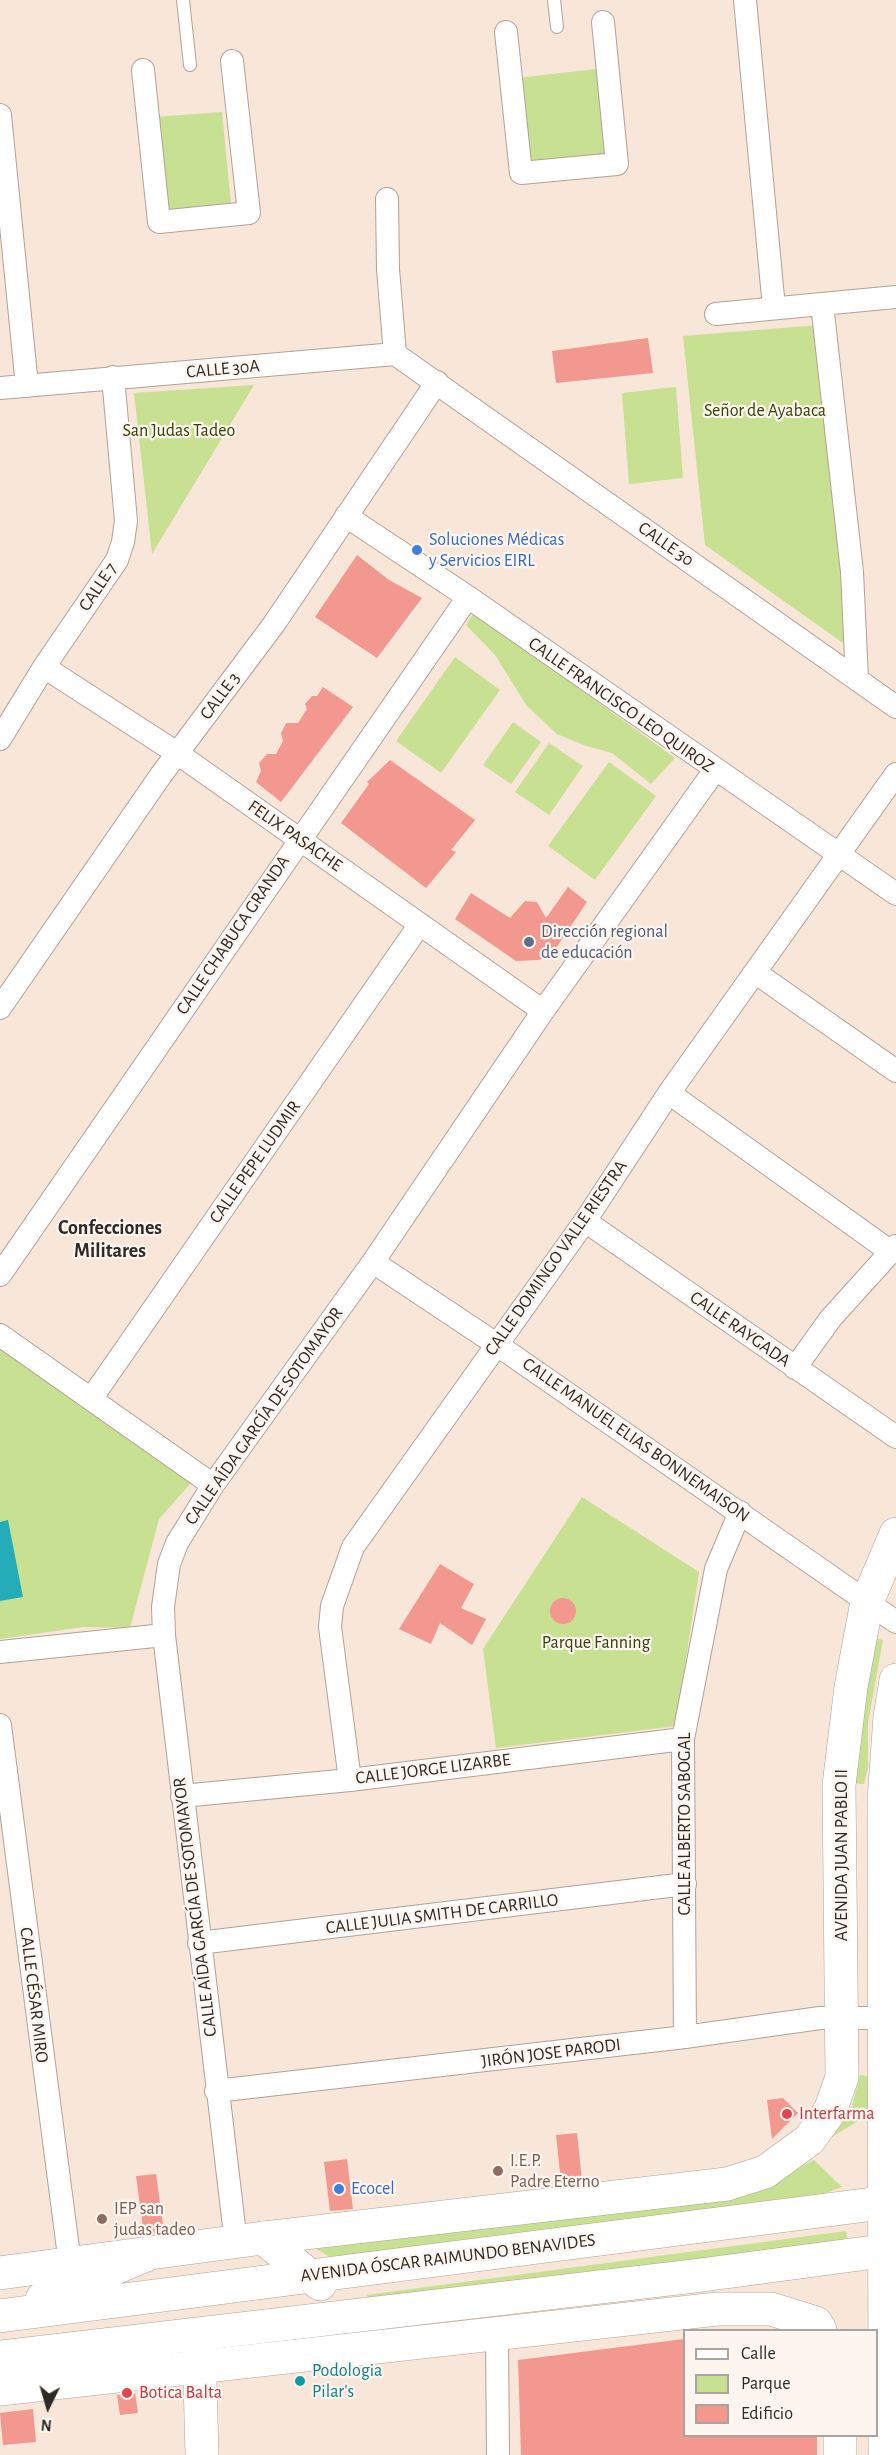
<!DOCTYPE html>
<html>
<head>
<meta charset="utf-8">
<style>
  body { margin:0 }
  #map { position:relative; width:896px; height:2455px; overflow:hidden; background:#f8e6d9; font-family:"Alegreya Sans",sans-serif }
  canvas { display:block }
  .legend { position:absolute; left:683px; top:2329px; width:195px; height:108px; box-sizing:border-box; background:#fdf5f0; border:2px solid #aba39e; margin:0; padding:8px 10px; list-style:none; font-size:18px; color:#2f2924 }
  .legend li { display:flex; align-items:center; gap:12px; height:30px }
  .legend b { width:30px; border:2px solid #aba39e }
  .north { position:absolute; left:18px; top:2377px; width:60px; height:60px; -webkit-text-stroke:4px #fdf5f0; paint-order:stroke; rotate:185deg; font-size:16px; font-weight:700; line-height:24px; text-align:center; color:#2f2924 }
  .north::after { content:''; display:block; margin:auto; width:21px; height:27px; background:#2f2924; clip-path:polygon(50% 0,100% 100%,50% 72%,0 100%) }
</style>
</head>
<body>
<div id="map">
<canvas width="896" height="2455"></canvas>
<ul class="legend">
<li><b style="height:8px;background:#fff"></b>Calle</li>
<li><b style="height:16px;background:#c8e091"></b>Parque</li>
<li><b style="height:16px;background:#f2988f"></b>Edificio</li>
</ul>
<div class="north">N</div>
</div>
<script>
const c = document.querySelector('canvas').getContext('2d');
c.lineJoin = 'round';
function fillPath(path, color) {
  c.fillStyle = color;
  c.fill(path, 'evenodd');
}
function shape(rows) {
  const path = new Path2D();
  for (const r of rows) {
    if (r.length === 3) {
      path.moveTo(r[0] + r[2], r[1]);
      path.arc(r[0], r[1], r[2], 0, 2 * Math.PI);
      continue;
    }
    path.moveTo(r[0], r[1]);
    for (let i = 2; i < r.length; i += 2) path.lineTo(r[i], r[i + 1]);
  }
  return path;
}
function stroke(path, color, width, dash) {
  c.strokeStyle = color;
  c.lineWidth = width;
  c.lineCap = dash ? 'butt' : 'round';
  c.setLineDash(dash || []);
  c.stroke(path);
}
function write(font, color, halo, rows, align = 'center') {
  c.font = font + ' "Alegreya Sans",sans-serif';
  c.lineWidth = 4.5;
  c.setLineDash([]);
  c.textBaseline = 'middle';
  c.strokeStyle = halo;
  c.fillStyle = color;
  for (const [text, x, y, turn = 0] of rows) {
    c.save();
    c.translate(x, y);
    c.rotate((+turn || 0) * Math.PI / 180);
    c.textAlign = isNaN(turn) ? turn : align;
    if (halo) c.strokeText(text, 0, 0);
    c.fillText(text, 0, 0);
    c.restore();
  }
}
const green = shape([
  [605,68,616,159,520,170,509,79],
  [222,112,231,204,164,211,155,117],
  [832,324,857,653,705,545,683,336],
  [254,385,152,554,134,393],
  [676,387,683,478,629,484,622,393],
  [474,612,675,758,651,784,612,753,586,746,557,734,527,706,495,655,466,625],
  [455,657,500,690,441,773,396,741],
  [513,722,541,742,511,784,483,765],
  [549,743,583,766,549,815,515,792],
  [609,762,656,796,595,880,548,846],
  [0,1347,191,1483,159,1519,130,1628,83,1627,0,1639],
  [582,1497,699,1572,676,1726,496,1748,483,1649],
  [871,1637,883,1640,868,1723,868,1767,864,1784,852,1783],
  [860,2075,872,2077,873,2112,825,2141,837,2130,852,2106],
  [814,2160,842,2187,807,2200,340,2263,306,2243,781,2177],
  [846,2231,848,2242,369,2310,367,2295]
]);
const water = shape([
  [8,1520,23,1597,0,1601,0,1522]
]);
const building = shape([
  [648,338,653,373,556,383,552,351],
  [357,555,389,580,422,598,377,658,315,617],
  [323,687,353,707,281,802,256,782,261,771,259,763,267,754,276,754,283,741,281,733,286,723,298,723,307,709,305,704,312,696,317,696],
  [390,760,475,820,451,850,456,852,426,888,341,823,369,784,367,782],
  [568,887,587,902,552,954,539,960,516,961,455,919,471,893,510,918,525,901,537,902,546,918],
  [440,1564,474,1584,461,1608,486,1619,472,1645,440,1623,431,1644,399,1629],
  [563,1611,13],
  [783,2098,798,2113,772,2139,767,2100],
  [577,2133,582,2180,561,2182,556,2135],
  [347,2159,353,2209,330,2211,324,2162],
  [156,2174,164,2232,144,2235,136,2176],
  [684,2339,684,2436,817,2436,817,2455,521,2455,518,2360],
  [135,2393,138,2413,120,2415,117,2395],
  [33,2409,36,2442,3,2445,0,2413]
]);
const lane = shape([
  [183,0,190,65],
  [554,0,557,27]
]);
const street = shape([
  [745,0,774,308],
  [506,32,521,173,617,164,603,22],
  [143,70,159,222,249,213,232,61],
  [0,115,27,386],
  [387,199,388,269,395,354],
  [822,304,852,572,857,679],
  [716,314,896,297],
  [0,388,395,354,896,707],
  [346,516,468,597,896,894],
  [44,667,177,753,543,1011],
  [0,739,44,667,117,560,123,542,126,521,113,377],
  [756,973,896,1071],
  [0,1008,161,775,274,624,437,382],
  [669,1093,891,1252],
  [585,1221,896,1437],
  [373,1262,496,1344,896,1622],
  [0,1275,468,597],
  [0,1335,213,1485],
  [795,1368,831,1318,896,1246],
  [91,1399,420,924],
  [0,1652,164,1635],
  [0,1725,70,2264],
  [350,1780,330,1627,332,1606,353,1547,585,1221,669,1093,896,774],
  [182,1796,350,1780,683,1739],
  [199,1943,685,1884],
  [685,2037,683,1739,716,1569,740,1512],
  [216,2091,685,2037,820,2018,885,2018],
  [236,2243,164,1635,163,1607,169,1564,177,1543,213,1485,373,1262,543,1011,715,770],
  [497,2335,498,2455]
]);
const secondary = shape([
  [0,2273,263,2238,727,2184,765,2172,809,2140,830,2111,842,2077,839,1785,851,1687,867,1602,896,1534],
  [199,2343,202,2455],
  [0,2389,717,2309,771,2309,816,2323,820,2330],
  [840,2455,840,2436],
  [885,2455,884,1800,890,1717,896,1680]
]);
const primary = shape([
  [263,2238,320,2284],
  [42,2299,148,2254],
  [0,2316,896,2201],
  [0,2357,694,2276,896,2249]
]);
const markers = [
  [417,550,6,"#3f7fe0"],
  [529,942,6,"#5c6f8a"],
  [787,2114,6,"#e0444e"],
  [498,2171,6,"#8d6e63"],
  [339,2189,6,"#3f7fe0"],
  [102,2219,6,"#8d6e63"],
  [300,2381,6,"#0f9aa8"],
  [127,2393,6,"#e0444e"]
];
const streetNames = [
  ["CALLE 30A",223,369,-5],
  ["CALLE 30",666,544,35],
  ["CALLE 7",98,587,-56],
  ["CALLE 3",220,696,-53],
  ["CALLE FRANCISCO LEO QUIROZ",621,705,35],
  ["FELIX PASACHE",295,836,35],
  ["CALLE CHABUCA GRANDA",233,935,-56],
  ["CALLE PEPE LUDMIR",255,1162,-55],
  ["CALLE DOMINGO VALLE RIESTRA",556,1258,-55],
  ["CALLE RAYGADA",740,1329,35],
  ["CALLE AÍDA GARCÍA DE SOTOMAYOR",264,1416,-55],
  ["CALLE MANUEL ELIAS BONNEMAISON",636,1440,35],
  ["CALLE JORGE LIZARBE",433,1769,-7],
  ["CALLE ALBERTO SABOGAL",685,1824,-90],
  ["AVENIDA JUAN PABLO II",842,1855,-90],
  ["CALLE AÍDA GARCÍA DE SOTOMAYOR",195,1907,-97],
  ["CALLE JULIA SMITH DE CARRILLO",442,1914,-7],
  ["CALLE CÉSAR MIRO",34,1995,83],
  ["JIRÓN JOSE PARODI",551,2053,-7],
  ["AVENIDA ÓSCAR RAIMUNDO BENAVIDES",448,2258,-7]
];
const parkNames = [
  ["Señor de Ayabaca",765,411],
  ["San Judas Tadeo",179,431],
  ["Parque Fanning",596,1643]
];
const shopNames = [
  ["Soluciones Médicas",429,540],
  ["y Servicios EIRL",429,561],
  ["Ecocel",351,2189]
];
const serviceNames = [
  ["Dirección regional",541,932],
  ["de educación",541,953]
];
const healthNames = [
  ["Interfarma",799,2114],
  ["Botica Balta",139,2393]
];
const educationNames = [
  ["I.E.P.",510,2161],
  ["Padre Eterno",510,2182],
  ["IEP san",114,2209],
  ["judas tadeo",114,2230]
];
const cultureNames = [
  ["Podologia",312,2371],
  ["Pilar's",312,2392]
];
const neighbourhoodNames = [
  ["Confecciones",110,1228],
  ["Militares",110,1251]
];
fillPath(green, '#c8e091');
fillPath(water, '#24adb8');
fillPath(building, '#f2988f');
stroke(lane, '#b2a195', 14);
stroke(street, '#b2a195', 24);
stroke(secondary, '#b2a195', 34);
stroke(primary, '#b2a195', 34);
stroke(lane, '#fff', 12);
stroke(street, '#fff', 22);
stroke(secondary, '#fff', 33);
stroke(primary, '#fff', 33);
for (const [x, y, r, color] of markers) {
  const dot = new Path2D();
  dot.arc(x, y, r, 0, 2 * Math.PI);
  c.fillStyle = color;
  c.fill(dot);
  stroke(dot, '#fdf5f0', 2);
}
write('18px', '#2f2924', '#fdf5f0', streetNames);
write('18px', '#344202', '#fdf5f0', parkNames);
write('18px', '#366cbe', '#fdf5f0', shopNames, 'left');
write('18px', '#4e5e75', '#fdf5f0', serviceNames, 'left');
write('18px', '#be3a42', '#fdf5f0', healthNames, 'left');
write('18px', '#785e54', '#fdf5f0', educationNames, 'left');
write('18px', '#0d838f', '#fdf5f0', cultureNames, 'left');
write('bold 20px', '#2f2924', '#fdf5f0', neighbourhoodNames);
</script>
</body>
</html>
